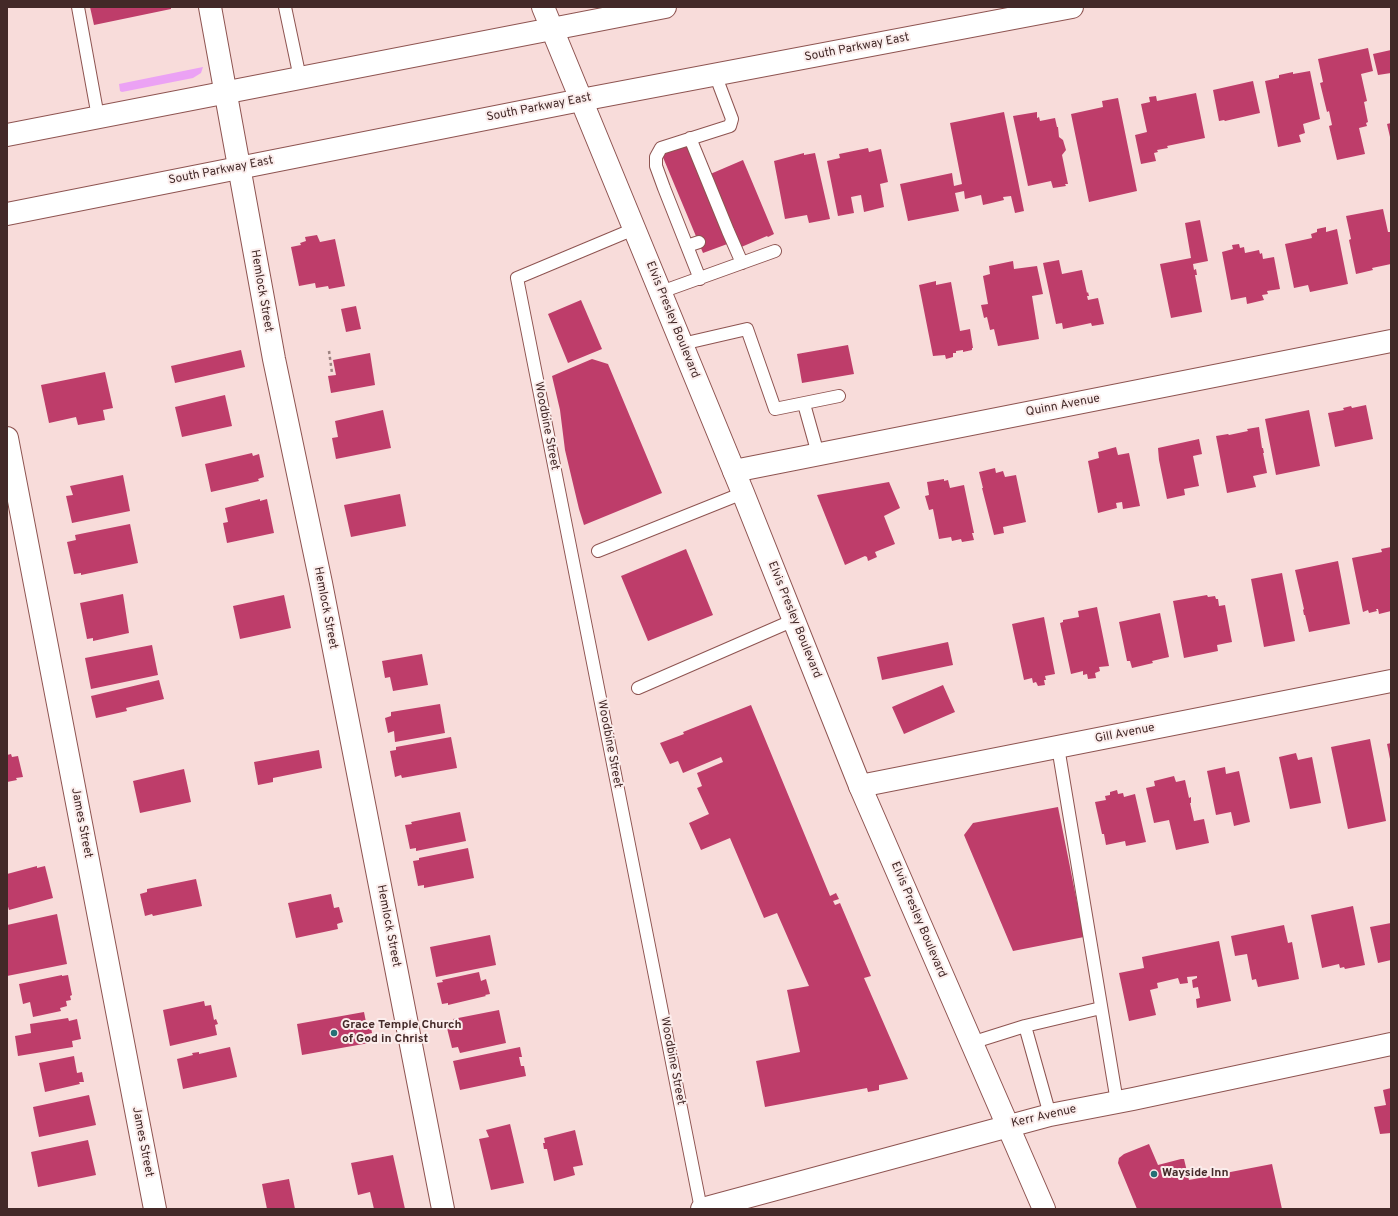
<!DOCTYPE html>
<html>
<head>
<meta charset="utf-8">
<style>
  body { margin:0 }
  #map { position:relative; width:1398px; height:1216px; overflow:hidden; background:#f8dcda; font-family:Overpass,sans-serif }
  canvas { display:block }
  .frame { position:absolute; inset:0; border:8px solid #432928; pointer-events:none }
</style>
</head>
<body>
<div id="map">
<canvas width="1398" height="1216"></canvas>
<div class="frame"></div>
</div>
<script>
const c = document.querySelector('canvas').getContext('2d');
c.lineJoin = 'round';
function fillPath(path, color) {
  c.fillStyle = color;
  c.fill(path, 'evenodd');
}
function shape(rows) {
  const path = new Path2D();
  for (const r of rows) {
    path.moveTo(r[0], r[1]);
    for (let i = 2; i < r.length; i += 2) path.lineTo(r[i], r[i + 1]);
  }
  return path;
}
function stroke(path, color, width, dash) {
  c.strokeStyle = color;
  c.lineWidth = width;
  c.lineCap = dash ? 'butt' : 'round';
  c.setLineDash(dash || []);
  c.stroke(path);
}
function write(font, color, halo, rows, align = 'center') {
  c.font = font + ' Overpass,sans-serif';
  c.lineWidth = 4;
  c.setLineDash([]);
  c.textBaseline = 'middle';
  c.strokeStyle = halo;
  c.fillStyle = color;
  for (const [text, x, y, turn = 0] of rows) {
    c.save();
    c.translate(x, y);
    c.rotate((+turn || 0) * Math.PI / 180);
    c.textAlign = isNaN(turn) ? turn : align;
    if (halo) c.strokeText(text, 0, 0);
    c.fillText(text, 0, 0);
    c.restore();
  }
}
const green = shape([
  [203,67,201,73,193,78,122,92,120,91,119,84]
]);
const building = shape([
  [90,7,171,7,171,9,94,25],
  [1368,48,1373,71,1361,74,1367,101,1364,102,1368,122,1366,123,1367,126,1359,128,1365,154,1337,160,1329,126,1332,125,1329,111,1327,112,1320,83,1323,82,1318,59],
  [1391,50,1391,73,1378,75,1373,54],
  [1310,71,1320,119,1303,124,1305,133,1299,135,1301,142,1278,147,1265,81,1279,78,1279,75,1293,72,1293,74],
  [1253,81,1260,113,1225,121,1224,120,1219,121,1213,90],
  [1196,93,1205,138,1167,146,1168,148,1157,150,1158,152,1154,153,1156,161,1141,164,1135,135,1147,132,1141,104,1150,102,1149,97,1156,96,1157,101],
  [1118,98,1137,191,1089,202,1071,114,1103,107,1102,101],
  [1004,112,1024,211,1015,213,1011,196,1003,197,1004,200,983,205,981,195,965,199,964,191,955,193,959,211,908,221,900,184,952,173,954,186,962,184,950,123],
  [1037,112,1037,118,1039,117,1040,121,1055,118,1057,127,1058,127,1059,137,1063,140,1066,150,1062,155,1068,184,1065,184,1066,186,1053,188,1051,181,1028,186,1013,116],
  [1391,123,1391,137,1390,137,1387,124],
  [688,144,730,243,703,253,662,155],
  [868,148,869,152,881,149,888,182,880,184,884,207,864,212,861,195,851,197,854,213,838,216,827,161,840,158,839,154],
  [804,153,804,155,815,153,830,219,809,223,807,215,785,219,774,161],
  [743,160,774,234,768,237,767,236,739,248,708,175],
  [1383,209,1388,232,1391,232,1391,264,1372,268,1373,270,1356,274,1349,240,1351,239,1346,216],
  [1200,220,1208,261,1193,264,1194,270,1196,269,1197,275,1195,275,1202,312,1171,318,1160,264,1191,258,1185,223],
  [1326,227,1326,232,1337,229,1348,284,1310,292,1308,285,1294,288,1285,244,1312,238,1311,234,1317,232,1317,229],
  [317,235,320,242,335,239,345,286,329,289,328,286,316,288,315,283,299,286,291,247,301,245,300,243,306,241,305,237],
  [1239,244,1240,248,1244,247,1245,253,1259,250,1260,254,1262,253,1263,259,1274,257,1280,289,1267,291,1268,294,1262,295,1264,300,1247,304,1246,297,1231,300,1222,252,1233,249,1232,245],
  [1059,260,1062,274,1082,270,1087,293,1088,292,1089,296,1087,296,1088,300,1098,298,1104,324,1092,326,1091,323,1063,329,1062,323,1056,324,1043,263],
  [1013,261,1014,269,1037,266,1043,294,1032,296,1039,339,998,346,994,329,990,330,987,317,984,318,981,305,988,304,983,276,990,274,989,266],
  [936,281,936,285,951,282,960,331,970,329,973,348,972,348,972,350,963,352,963,350,956,351,956,353,953,353,953,357,946,359,945,355,933,356,919,285],
  [581,300,602,349,568,363,548,314],
  [356,306,361,329,346,332,341,309],
  [848,345,854,374,802,383,797,354],
  [241,350,245,367,175,383,171,366],
  [370,353,375,385,331,393,328,376,336,375,333,360],
  [592,359,608,364,662,493,584,525,579,509,565,450,560,410,552,376],
  [105,372,113,408,103,410,105,420,78,425,76,417,49,423,41,385],
  [225,395,232,426,182,437,175,407],
  [1366,405,1373,439,1335,447,1328,413,1344,410,1343,408,1351,406,1352,408],
  [383,410,391,448,336,459,332,438,338,437,335,421],
  [1309,410,1320,466,1276,475,1265,419],
  [1259,427,1262,448,1263,448,1264,453,1263,453,1267,473,1253,476,1256,487,1227,493,1216,436,1228,434,1229,435,1248,431,1247,429],
  [1199,439,1202,454,1193,456,1199,486,1184,489,1185,495,1167,499,1159,460,1158,448],
  [1116,447,1118,455,1129,453,1140,506,1123,509,1122,502,1116,503,1117,508,1098,513,1088,461,1099,458,1098,452],
  [252,453,253,456,259,454,264,477,258,479,259,481,211,492,205,464],
  [995,468,996,473,1003,471,1005,477,1016,475,1026,522,1003,527,1004,533,994,535,982,488,983,488,979,472],
  [123,475,130,511,72,523,66,496,73,495,70,486],
  [944,479,944,481,948,480,950,488,964,485,974,533,972,533,974,540,962,542,961,539,952,541,951,537,939,539,933,509,929,510,925,496,929,495,927,482],
  [889,482,900,508,884,516,895,544,875,552,877,557,868,561,867,557,865,556,845,565,817,495],
  [400,494,406,526,351,537,344,505],
  [260,499,260,501,267,499,274,533,227,543,223,523,228,522,225,508],
  [130,524,138,563,81,575,81,573,74,574,67,542,76,540,75,535],
  [1391,547,1391,611,1379,614,1378,609,1376,609,1377,611,1369,613,1368,610,1363,612,1352,558,1382,552,1381,549],
  [686,549,713,615,648,641,621,576],
  [1338,561,1350,624,1309,632,1305,615,1304,615,1303,610,1304,609,1295,570],
  [1282,573,1295,641,1264,647,1251,579],
  [123,594,129,633,93,641,93,638,87,639,80,603],
  [284,595,291,628,240,639,233,606],
  [1207,595,1208,597,1215,596,1216,599,1218,599,1219,606,1225,605,1232,642,1217,645,1218,651,1184,658,1173,601],
  [1097,607,1109,666,1099,667,1100,671,1095,673,1096,678,1088,679,1087,674,1083,675,1083,671,1071,674,1060,623,1063,622,1063,620,1079,617,1078,611],
  [1160,613,1169,657,1152,661,1153,663,1132,668,1130,661,1127,661,1119,622],
  [1044,617,1055,674,1045,676,1046,680,1044,680,1045,685,1038,686,1036,682,1033,683,1032,678,1024,680,1012,624],
  [948,642,953,665,882,680,877,657],
  [152,645,158,675,91,689,85,658],
  [422,654,428,685,393,691,390,677,385,678,382,661],
  [159,680,164,699,126,708,127,711,96,718,91,696],
  [943,685,955,712,904,734,892,707],
  [440,704,445,733,395,742,394,731,388,733,385,718,391,716,391,712],
  [751,705,830,896,836,893,839,899,833,901,835,905,840,903,871,976,864,978,908,1079,879,1085,879,1090,868,1092,867,1088,765,1107,756,1061,800,1052,787,990,809,986,777,913,764,918,730,838,701,850,689,823,709,814,697,788,702,786,697,773,723,762,721,757,683,773,678,761,670,764,660,743,684,734,683,732],
  [451,737,457,768,402,778,401,775,395,777,390,751,396,750,396,747],
  [1370,739,1386,821,1348,829,1331,747],
  [1391,743,1391,759,1390,759,1387,744],
  [319,750,322,768,273,778,273,782,258,785,254,762],
  [1296,753,1298,760,1312,757,1321,803,1290,809,1279,757],
  [11,754,12,757,18,756,23,777,16,778,17,780,7,782,7,755],
  [1225,767,1226,774,1239,771,1250,822,1234,826,1231,812,1216,815,1207,771],
  [184,769,191,802,140,813,133,781],
  [1174,776,1176,782,1185,780,1189,798,1191,797,1191,803,1190,803,1194,821,1204,819,1209,843,1176,850,1169,820,1154,823,1146,788,1155,786,1154,781],
  [1117,790,1118,794,1123,793,1124,797,1135,794,1146,842,1126,846,1125,841,1106,845,1104,834,1102,834,1095,802,1106,800,1105,796,1110,795,1110,792],
  [1058,807,1084,937,1013,951,964,835,973,823],
  [460,812,466,841,416,851,416,848,410,849,405,825,412,824,411,822],
  [468,848,474,878,424,888,424,885,418,886,413,861,419,860,419,858],
  [37,866,37,868,45,866,53,898,9,910,7,903,7,874],
  [196,879,202,906,153,916,152,914,145,916,140,894,147,892,147,889],
  [331,894,334,908,339,907,343,922,337,924,338,929,296,938,288,903],
  [1353,906,1365,965,1345,969,1344,967,1340,968,1339,964,1322,968,1311,915],
  [57,914,67,964,7,976,7,925],
  [1391,923,1391,960,1378,963,1370,927],
  [1284,925,1288,943,1292,942,1299,979,1258,987,1256,979,1252,980,1247,954,1235,956,1231,936],
  [490,935,496,965,436,977,430,947],
  [1219,941,1231,1001,1197,1008,1196,999,1200,998,1198,987,1193,988,1192,980,1197,978,1197,976,1187,977,1188,983,1180,984,1178,978,1157,983,1158,988,1150,990,1156,1015,1129,1021,1119,973,1144,968,1142,957],
  [479,972,481,981,486,979,490,994,485,995,486,996,448,1005,448,1003,442,1004,437,983,443,982,442,980],
  [62,975,62,976,68,975,72,995,70,996,71,1000,66,1001,67,1006,60,1008,61,1011,33,1017,30,1002,23,1004,19,984],
  [204,1001,205,1006,211,1005,214,1020,216,1019,218,1024,215,1025,217,1035,170,1046,163,1010],
  [499,1010,506,1043,460,1053,458,1047,452,1048,447,1028,455,1027,453,1019],
  [364,1012,366,1022,370,1021,372,1033,368,1034,369,1043,302,1055,297,1024],
  [68,1018,69,1021,77,1019,81,1039,72,1041,73,1047,18,1056,15,1036,31,1033,30,1024],
  [230,1047,237,1077,183,1089,177,1059,193,1055,192,1053,199,1052,199,1054],
  [520,1047,522,1057,519,1057,521,1066,524,1066,526,1076,460,1090,453,1061],
  [74,1056,77,1073,82,1072,84,1082,79,1082,80,1084,45,1092,39,1063],
  [1391,1088,1391,1133,1380,1134,1374,1107,1386,1105,1383,1090],
  [89,1095,96,1125,39,1137,33,1107],
  [510,1124,524,1183,491,1190,479,1139,489,1137,486,1130],
  [575,1130,583,1165,573,1167,575,1175,554,1181,547,1149,544,1149,543,1143,545,1143,544,1138],
  [88,1140,96,1175,38,1187,31,1152],
  [1149,1144,1158,1165,1181,1159,1184,1159,1189,1180,1272,1164,1282,1209,1137,1209,1118,1163,1119,1158,1124,1154],
  [393,1155,405,1209,374,1209,370,1192,358,1195,351,1163],
  [289,1179,295,1209,267,1209,262,1184]
]);
const path = shape([
  [329,351,332,373]
]);
const lane = shape([
  [78,7,98,117],
  [285,7,300,78],
  [690,138,728,231,742,263],
  [634,229,517,278,701,1209],
  [687,246,699,242],
  [700,279,664,188,656,166,656,157,661,148,730,126,732,119,715,74],
  [661,292,775,251],
  [682,344,747,329,775,409,839,396],
  [804,404,818,454],
  [598,551,743,493],
  [638,688,794,620],
  [1058,747,1117,1102],
  [1025,1026,1050,1115],
  [971,1043,1025,1026,1101,1008]
]);
const street = shape([
  [210,7,274,359,321,583,443,1209],
  [7,438,155,1209],
  [734,471,1391,341],
  [860,786,1391,681]
]);
const secondary = shape([
  [702,1209,1050,1115,1133,1099,1391,1044]
]);
const primary = shape([
  [543,7,743,493,860,786,1044,1209],
  [7,135,665,7],
  [7,214,581,100,1072,7]
]);
const markers = [
  [334,1033,4,"#257076"],
  [1154,1174,4,"#257076"]
];
const streetNames = [
  ["South Parkway East",857,48,-11],
  ["South Parkway East",539,108,-11],
  ["South Parkway East",221,171,-11],
  ["Hemlock Street",261,291,80],
  ["Elvis Presley Boulevard",672,320,68],
  ["Quinn Avenue",1063,406,-11],
  ["Woodbine Street",546,426,79],
  ["Hemlock Street",325,608,79],
  ["Elvis Presley Boulevard",794,620,68],
  ["Gill Avenue",1125,734,-11],
  ["Woodbine Street",609,744,79],
  ["James Street",81,823,79],
  ["Elvis Presley Boulevard",918,920,67],
  ["Hemlock Street",388,926,79],
  ["Woodbine Street",672,1061,79],
  ["Kerr Avenue",1044,1117,-13],
  ["James Street",142,1142,79]
];
const poiNames = [
  ["Grace Temple Church",342,1026],
  ["of God in Christ",342,1040],
  ["Wayside Inn",1162,1174]
];
fillPath(green, '#eba2f4');
fillPath(building, '#be3d6a');
stroke(lane, '#8e5451', 14);
stroke(street, '#8e5451', 24);
stroke(secondary, '#8e5451', 24);
stroke(primary, '#8e5451', 24);
stroke(path, '#9f8482', 2.5, [3, 3]);
stroke(lane, '#fff', 12);
stroke(street, '#fff', 22);
stroke(secondary, '#fff', 22);
stroke(primary, '#fff', 22);
for (const [x, y, r, color] of markers) {
  const dot = new Path2D();
  dot.arc(x, y, r, 0, 2 * Math.PI);
  c.fillStyle = color;
  c.fill(dot);
  stroke(dot, '#fbedec', 1.5);
}
write('12px', '#432928', '#fbedec', streetNames);
write('bold 12px', '#432928', '#fbedec', poiNames, 'left');
</script>
</body>
</html>
